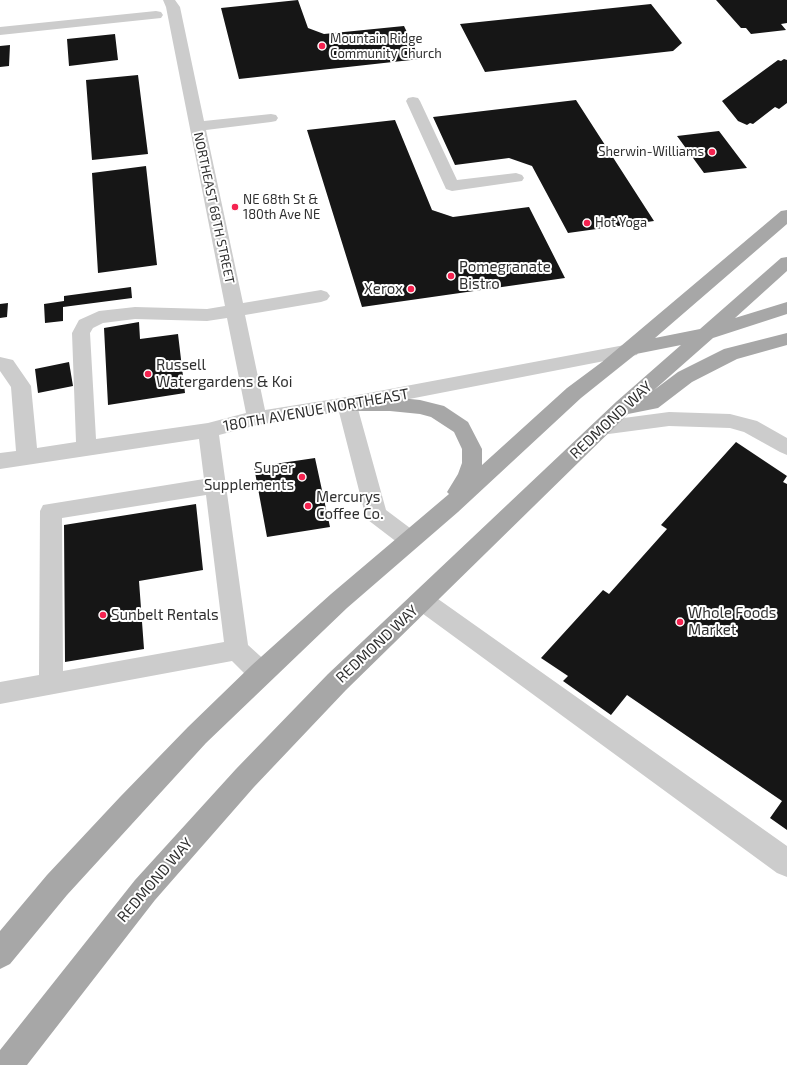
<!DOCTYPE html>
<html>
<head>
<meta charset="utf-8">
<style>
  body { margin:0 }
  canvas { display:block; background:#fff }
</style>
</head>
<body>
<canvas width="787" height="1065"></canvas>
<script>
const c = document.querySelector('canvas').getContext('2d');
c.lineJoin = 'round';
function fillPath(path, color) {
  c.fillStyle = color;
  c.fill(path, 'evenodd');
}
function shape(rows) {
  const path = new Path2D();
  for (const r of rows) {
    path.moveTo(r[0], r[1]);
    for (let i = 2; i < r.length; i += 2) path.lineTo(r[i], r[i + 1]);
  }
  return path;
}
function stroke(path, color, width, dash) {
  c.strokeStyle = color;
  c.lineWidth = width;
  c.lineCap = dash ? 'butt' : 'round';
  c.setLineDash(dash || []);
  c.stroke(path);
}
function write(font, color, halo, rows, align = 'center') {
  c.font = font + ' "Exo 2",sans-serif';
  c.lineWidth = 4;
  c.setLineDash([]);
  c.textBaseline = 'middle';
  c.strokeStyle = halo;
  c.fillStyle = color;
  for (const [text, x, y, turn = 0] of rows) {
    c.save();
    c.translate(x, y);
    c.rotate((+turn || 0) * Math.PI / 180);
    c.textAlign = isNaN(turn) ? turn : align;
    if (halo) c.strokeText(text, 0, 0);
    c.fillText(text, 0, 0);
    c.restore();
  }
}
const building = shape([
  [298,0,308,28,324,34,404,26,420,59,239,79,221,8],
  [716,0,787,0,787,23,781,24,786,30,751,34,746,28,741,28],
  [651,4,682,43,673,51,485,72,460,24],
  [115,34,118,60,69,66,67,39],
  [10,45,9,66,0,67,0,46],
  [784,59,787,60,787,103,779,109,775,107,753,124,750,123,747,125,738,121,722,101,778,60,781,61],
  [138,75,148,154,92,160,86,80],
  [576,100,654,221,568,233,532,166,509,158,455,165,433,117],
  [395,120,432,210,453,217,529,207,565,278,362,307,307,130],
  [719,131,747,168,704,173,677,136],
  [146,166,157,265,98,273,92,173],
  [131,287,132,298,63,307,63,321,45,323,44,304,64,301,64,296],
  [8,303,7,317,0,318,0,304],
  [139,322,140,339,178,334,185,393,108,405,104,328],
  [69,362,73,386,38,393,35,369],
  [736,442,787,476,783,482,787,484,787,830,770,818,782,801,627,695,611,715,563,681,568,676,541,658,603,590,609,594,667,529,661,525],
  [315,458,330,527,267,537,254,467],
  [196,504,203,570,139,581,144,649,65,662,64,525]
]);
const minor = shape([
  [163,0,175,0,180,7,204,121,271,114,276,115,278,118,276,121,271,122,206,130,243,303,321,290,327,292,330,296,327,300,321,302,245,315,265,410,347,397,630,344,637,345,639,350,637,355,630,356,358,409,386,510,418,534,421,540,418,546,410,549,402,546,368,520,365,514,339,412,257,425,219,435,248,645,270,665,273,673,270,681,261,684,252,681,232,661,0,704,0,682,39,675,40,511,43,505,204,479,199,439,0,469,0,453,16,451,11,387,0,371,0,357,13,360,31,386,37,448,76,442,72,333,79,320,99,311,135,307,207,309,225,306,166,7,163,0],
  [227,318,246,413,208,423,96,439,90,333,93,328,103,323,135,319,207,321,227,318],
  [206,495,224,642,63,671,62,518,206,495],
  [156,11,161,12,163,15,161,18,0,35,0,27,156,11],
  [413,97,418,98,420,101,457,180,516,173,522,175,524,178,522,181,452,191,446,189,406,101,408,98,413,97],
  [669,412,730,414,757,421,787,438,787,455,780,452,744,432,730,428,669,426,601,435,594,433,591,428,594,423,601,421,669,412],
  [423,591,431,594,787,846,787,877,777,873,415,608,411,601,415,594,423,591]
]);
const major = shape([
  [787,210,787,224,655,338,700,329,781,258,787,257,787,271,735,318,787,302,787,314,713,338,654,390,678,372,724,349,787,333,787,345,737,359,692,382,658,408,628,414,346,690,254,787,155,900,27,1065,0,1065,0,1050,135,880,236,769,328,674,616,402,681,345,636,354,581,398,458,512,347,608,206,743,67,895,10,964,0,969,0,931,47,875,120,797,188,727,252,665,331,594,449,494,447,492,458,474,462,463,462,449,454,432,431,417,420,414,390,411,347,411,340,409,337,404,340,399,347,397,390,397,420,400,444,406,468,422,482,449,482,465,567,388,602,362,781,211,787,210]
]);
const markers = [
  [322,46,4,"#f52350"],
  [712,152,4,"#f52350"],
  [235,207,4,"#f52350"],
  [587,223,4,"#f52350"],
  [451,276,4,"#f52350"],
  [411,289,4,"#f52350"],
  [148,374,4,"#f52350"],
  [302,477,4,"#f52350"],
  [308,506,4,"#f52350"],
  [103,615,4,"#f52350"],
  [680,622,4,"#f52350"]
];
const farPoinames = [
  ["Mountain Ridge",330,39],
  ["Community Church",330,54],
  ["Sherwin-Williams",704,152,"right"],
  ["NE 68th St &",243,200],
  ["180th Ave NE",243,215],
  ["Hot Yoga",595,223]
];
const farStreetnames = [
  ["NORTHEAST 68TH STREET",214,208,78]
];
const poiNames = [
  ["Pomegranate",459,267],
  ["Bistro",459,284],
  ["Xerox",403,289,"right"],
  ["Russell",156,365],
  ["Watergardens & Koi",156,382],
  ["Super",294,468,"right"],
  ["Supplements",294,485,"right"],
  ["Mercurys",316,497],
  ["Coffee Co.",316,514],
  ["Whole Foods",688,613],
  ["Market",688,630],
  ["Sunbelt Rentals",111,615]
];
const streetNames = [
  ["180TH AVENUE NORTHEAST",316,410,-10],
  ["REDMOND WAY",611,420,-43],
  ["REDMOND WAY",377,644,-43],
  ["REDMOND WAY",155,880,-49]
];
fillPath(building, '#161616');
fillPath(minor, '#ccc');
fillPath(major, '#a7a7a7');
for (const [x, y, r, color] of markers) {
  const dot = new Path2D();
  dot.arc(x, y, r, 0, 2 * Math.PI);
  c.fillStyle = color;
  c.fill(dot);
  stroke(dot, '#fff', 1.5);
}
write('13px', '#2f2f2f', '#fff', farPoinames, 'left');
write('13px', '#2f2f2f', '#fff', farStreetnames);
write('15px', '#2f2f2f', '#fff', poiNames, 'left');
write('15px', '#2f2f2f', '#fff', streetNames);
</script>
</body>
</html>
